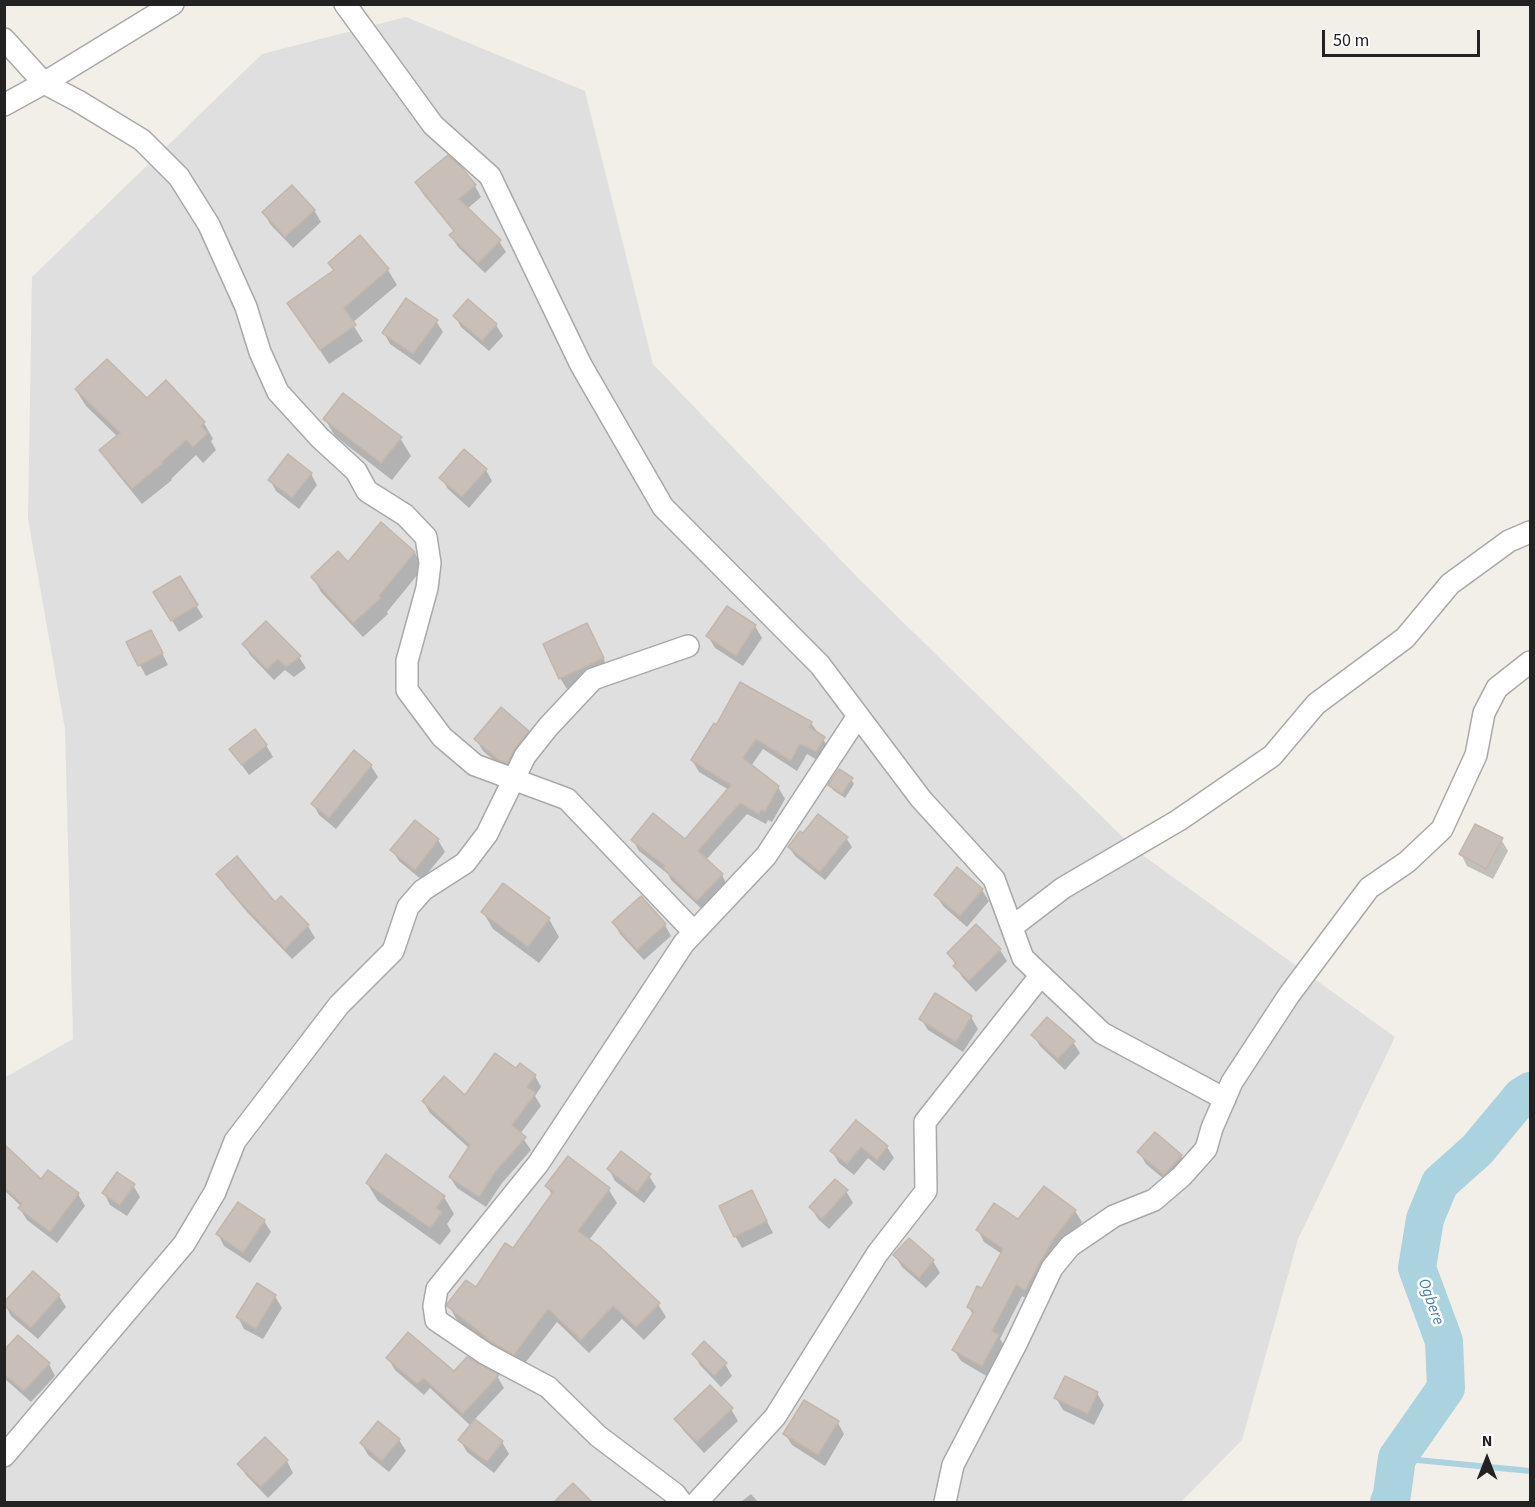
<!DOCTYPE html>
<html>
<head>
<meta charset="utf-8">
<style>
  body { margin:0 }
  #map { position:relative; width:1535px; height:1507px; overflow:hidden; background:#f2efe9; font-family:"Source Sans 3",sans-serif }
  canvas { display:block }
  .frame { position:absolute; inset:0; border:6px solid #222; pointer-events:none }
  .north { position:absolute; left:1457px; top:1429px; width:60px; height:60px; -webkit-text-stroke:4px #fff; paint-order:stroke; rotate:0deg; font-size:16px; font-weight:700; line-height:24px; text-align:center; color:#222 }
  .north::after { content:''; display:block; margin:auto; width:21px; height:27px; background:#222; clip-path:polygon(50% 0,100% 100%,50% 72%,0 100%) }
  .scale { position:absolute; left:1322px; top:30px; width:158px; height:27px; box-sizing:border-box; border:3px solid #222; border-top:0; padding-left:8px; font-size:18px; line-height:21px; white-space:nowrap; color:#222; -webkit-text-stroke:4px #fff; paint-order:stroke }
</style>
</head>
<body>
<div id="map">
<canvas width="1535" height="1507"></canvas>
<div class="frame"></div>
<div class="north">N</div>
<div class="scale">50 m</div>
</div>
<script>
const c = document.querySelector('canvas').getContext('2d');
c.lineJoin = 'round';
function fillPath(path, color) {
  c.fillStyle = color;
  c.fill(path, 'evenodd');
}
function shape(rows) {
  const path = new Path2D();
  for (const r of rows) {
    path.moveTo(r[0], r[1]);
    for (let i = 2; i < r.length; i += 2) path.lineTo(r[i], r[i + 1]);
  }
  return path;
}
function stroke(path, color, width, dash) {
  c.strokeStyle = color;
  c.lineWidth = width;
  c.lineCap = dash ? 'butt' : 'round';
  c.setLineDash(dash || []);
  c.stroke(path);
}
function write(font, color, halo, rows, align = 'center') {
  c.font = font + ' "Source Sans 3",sans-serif';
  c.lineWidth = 5;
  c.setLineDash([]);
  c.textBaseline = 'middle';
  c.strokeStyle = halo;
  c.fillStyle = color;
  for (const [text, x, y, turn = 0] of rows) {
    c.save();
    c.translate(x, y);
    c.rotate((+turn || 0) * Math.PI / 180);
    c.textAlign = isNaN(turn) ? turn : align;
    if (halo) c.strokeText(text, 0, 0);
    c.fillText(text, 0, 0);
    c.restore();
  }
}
const residential = shape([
  [406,17,585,91,653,364,860,580,1137,851,1395,1037,1298,1239,1242,1440,1181,1502,5,1502,4,1078,73,1039,65,729,28,519,32,277,262,54]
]);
const shadow = shape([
  [416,182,475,186,481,197,467,209,499,241,506,252,485,273,458,247,451,236,455,232,423,194],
  [314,210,321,222,293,248,270,224,264,213],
  [360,237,388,270,397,285,352,323,363,341,329,364,289,304,335,272,330,263],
  [455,316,496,325,503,336,489,351,461,327],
  [436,321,443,332,420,365,390,344,384,333],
  [166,382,204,423,213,439,211,441,216,450,203,463,196,455,171,479,172,480,142,504,111,466,101,450,118,437,86,406,76,390,147,400],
  [325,419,400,438,411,456,392,480,335,436],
  [486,470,492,481,469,508,448,489,441,478],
  [311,474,317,485,299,509,276,491,270,480],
  [382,524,414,551,423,568,387,612,388,614,363,637,321,592,313,577,348,564],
  [180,578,203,617,179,632,155,592],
  [755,626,762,638,743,666,715,648,708,636],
  [593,637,609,670,567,689,560,678],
  [157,643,168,665,146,676,140,665],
  [244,644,299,657,306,668,294,677,285,670,274,680,250,655],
  [811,723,830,749,822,763,807,754,797,771,763,749,751,766,778,787,785,799,772,822,768,820,766,824,747,814,706,860,722,875,728,887,704,911,671,880,668,874,639,851,633,840,685,841,729,790,699,772,692,760,714,725],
  [528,732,534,743,508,772,483,751,476,739],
  [266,745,273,757,249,775,231,750],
  [371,766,378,777,336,829,319,815,313,804],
  [851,779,854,784,845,798,833,790,830,785],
  [415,822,438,840,445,852,422,880,399,861,392,850],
  [846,838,852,847,825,880,795,856,789,847],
  [1501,839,1508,851,1493,879,1467,866,1461,854],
  [218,874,275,904,281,898,308,926,315,938,292,959,248,913,225,886],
  [982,890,989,901,967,927,943,906,936,895],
  [483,912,549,919,559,937,539,963,493,929],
  [614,923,665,925,671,936,644,960,620,934],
  [976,926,1000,950,1007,961,976,992,962,977,949,953],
  [971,1017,978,1029,963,1052,928,1030,921,1019],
  [1033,1035,1073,1042,1080,1053,1065,1070,1040,1046],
  [517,1070,535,1076,541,1087,535,1096,541,1106,520,1134,531,1150,502,1183,486,1207,457,1188,450,1177,469,1148,430,1113,423,1101,465,1097],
  [856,1122,887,1147,894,1158,884,1171,868,1158,854,1175,839,1163,832,1151],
  [1155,1134,1181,1156,1188,1167,1171,1185,1146,1164,1139,1152],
  [4,1153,41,1182,78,1194,85,1206,57,1243,27,1220,20,1209,22,1207,4,1190],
  [568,1158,609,1190,617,1203,589,1240,658,1304,666,1317,644,1340,622,1319,589,1353,557,1322,522,1367,492,1348,457,1320,449,1306,477,1290,513,1250,552,1195,547,1186],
  [609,1169,649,1176,656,1187,644,1203,615,1181],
  [367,1183,444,1197,454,1214,447,1224,451,1231,440,1245,378,1201],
  [133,1185,140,1197,127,1216,110,1205,104,1193],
  [846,1191,853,1203,829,1229,818,1219,811,1207],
  [752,1192,773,1233,742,1248,735,1236],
  [1075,1211,1082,1222,1058,1253,1031,1301,1022,1296,1000,1339,1005,1347,988,1377,961,1361,954,1350,973,1315,968,1306,982,1290,1002,1254,984,1242,978,1230],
  [264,1221,271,1232,250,1263,224,1246,218,1234],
  [909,1240,933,1261,940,1273,926,1288,902,1267,895,1255],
  [257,1286,275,1296,282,1308,263,1339,244,1329,238,1317],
  [59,1296,66,1307,38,1339,11,1316,5,1304],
  [4,1353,49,1364,55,1376,31,1402,4,1378],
  [694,1354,725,1364,732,1376,721,1387,700,1365],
  [388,1358,454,1373,497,1376,504,1388,474,1420,502,1442,509,1454,494,1473,467,1452,460,1440,471,1426,430,1388,424,1395,395,1370],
  [1097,1393,1104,1405,1094,1425,1063,1410,1056,1398],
  [731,1409,738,1421,704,1453,683,1430,676,1419],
  [838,1423,844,1434,825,1466,792,1445,785,1434],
  [399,1440,406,1451,389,1472,368,1455,362,1444],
  [287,1461,293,1473,268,1498,246,1475,239,1464],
  [751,1494,758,1502,741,1502]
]);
const stream = shape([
  [1397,1458,1530,1471]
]);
const river = shape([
  [1389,1502,1391,1501,1397,1458,1446,1388,1444,1341,1417,1268,1425,1219,1440,1183,1477,1150,1522,1096,1530,1091]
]);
const building = shape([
  [448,155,462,168,476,185,459,199,501,240,478,263,449,235,454,231,415,182,448,155],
  [292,185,315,210,285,237,262,212,292,185],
  [360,235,389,269,344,308,356,325,320,350,287,303,334,270,328,263,360,235],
  [406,298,438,320,413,354,382,333,406,298],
  [468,299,497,324,482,341,453,316,468,299],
  [107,359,147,398,166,380,205,422,201,426,208,433,193,447,186,440,162,462,163,463,132,489,99,450,120,433,75,389,107,359],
  [343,393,402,437,381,463,323,419,343,393],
  [464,449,487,469,462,497,439,478,464,449],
  [288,454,312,473,292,498,268,480,288,454],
  [381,522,415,552,379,596,381,598,353,623,311,577,338,551,348,562,381,522],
  [180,576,198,605,171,621,153,592,180,576],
  [727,606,756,625,736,656,706,636,727,606],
  [266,621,301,656,286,667,278,659,267,669,242,644,266,621],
  [587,623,604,658,559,679,543,644,587,623],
  [151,630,163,653,138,666,126,642,151,630],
  [740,682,812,722,809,727,825,737,816,752,800,744,791,761,756,739,743,758,779,786,765,812,761,810,759,814,740,803,698,851,723,874,697,901,663,868,665,866,631,840,653,813,685,839,731,785,691,760,714,723,716,725,740,682],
  [501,707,529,731,515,748,507,763,500,761,474,739,501,707],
  [255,729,267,745,242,765,229,749,255,729],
  [354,750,372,765,329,818,311,804,354,750],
  [839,769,853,778,842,794,828,785,839,769],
  [818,814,848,837,820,872,788,847,800,831,803,833,818,814],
  [415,820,439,839,415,870,390,850,415,820],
  [1475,824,1503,838,1486,869,1459,854,1475,824],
  [237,856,275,902,281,896,309,925,285,949,240,902,216,874,237,856],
  [957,867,983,889,960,916,934,895,957,867],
  [503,883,550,918,528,947,481,912,503,883],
  [641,896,666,924,637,950,612,922,641,896],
  [976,924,1001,949,969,981,953,966,956,963,947,953,976,924],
  [935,993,972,1016,956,1042,919,1019,935,993],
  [1047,1017,1075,1041,1058,1059,1031,1035,1047,1017],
  [495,1053,516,1068,520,1063,536,1075,527,1087,536,1093,512,1125,526,1137,496,1171,479,1197,449,1177,470,1145,422,1101,444,1076,465,1095,495,1053],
  [856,1120,888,1146,877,1160,861,1147,847,1164,830,1151,856,1120],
  [1155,1132,1182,1155,1164,1175,1137,1152,1155,1132],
  [4,1144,41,1179,48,1170,79,1193,50,1232,18,1208,22,1204,4,1187,4,1144],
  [621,1151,651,1174,637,1192,607,1169,621,1151],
  [386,1154,445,1196,436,1208,442,1212,430,1228,366,1183,386,1154],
  [568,1156,610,1188,578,1231,599,1246,660,1303,636,1327,613,1306,581,1340,548,1309,514,1355,485,1338,486,1337,447,1306,447,1304,466,1280,476,1287,505,1243,513,1248,553,1192,545,1186,568,1156],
  [117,1172,135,1184,120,1205,102,1193,117,1172],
  [835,1179,848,1190,822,1219,809,1207,835,1179],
  [1044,1186,1076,1210,1052,1241,1025,1290,1016,1285,992,1331,999,1335,982,1366,952,1350,974,1311,967,1307,977,1286,982,1288,1003,1249,976,1230,994,1203,1018,1219,1044,1186],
  [752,1190,767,1221,734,1237,719,1206,752,1190],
  [238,1202,265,1220,243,1253,216,1234,238,1202],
  [909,1238,934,1260,919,1278,893,1255,909,1238],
  [33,1271,60,1295,31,1328,4,1305,4,1302,33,1271],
  [257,1283,276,1295,256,1329,236,1317,257,1283],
  [408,1332,454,1371,467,1357,499,1375,463,1414,423,1378,417,1384,386,1358,408,1332],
  [18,1335,50,1363,24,1391,4,1374,4,1350,18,1335],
  [704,1341,727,1363,714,1376,692,1354,704,1341],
  [1065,1376,1098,1392,1088,1414,1054,1398,1065,1376],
  [710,1385,733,1408,697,1442,674,1419,710,1385],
  [804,1400,839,1421,818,1455,783,1434,804,1400],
  [475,1419,503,1441,487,1462,458,1440,475,1419],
  [378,1421,400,1439,382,1461,360,1443,378,1421],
  [265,1437,288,1460,261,1487,237,1464,265,1437],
  [573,1483,593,1503,553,1503,573,1483]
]);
const minor = shape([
  [345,4,433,125,490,176,581,365,663,507,820,665,921,799,994,879,1023,958,1102,1033,1225,1099],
  [4,39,44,83,78,101,142,140,179,177,209,225,246,307,260,352,278,392,320,438,356,471,367,491,405,515,426,537,430,563,427,588,407,661,407,690,442,737,475,765,567,799,694,932],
  [4,105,44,83,173,4],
  [1012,927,1063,888,1179,820,1272,756,1316,704,1405,638,1450,584,1509,541,1530,532],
  [4,1456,184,1244,215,1192,235,1141,339,1005,393,951,408,907,423,890,465,863,487,834,525,756,548,727,593,679,688,646],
  [681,1502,675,1494,598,1436,548,1387,486,1354,436,1320,434,1306,437,1289,538,1164,684,943,766,856,858,716],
  [697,1502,775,1417,877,1254,926,1191,925,1122,1041,975],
  [945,1502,953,1465,1016,1344,1052,1268,1070,1246,1114,1216,1154,1200,1182,1176,1206,1149,1212,1128,1232,1082,1289,995,1369,888,1407,862,1442,829,1476,755,1484,713,1497,688,1530,662]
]);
const waterNames = [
  ["Ogbere",1430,1302,70]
];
fillPath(residential, '#e0dfdf');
fillPath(shadow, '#0003');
stroke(stream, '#aad3df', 6);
stroke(river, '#aad3df', 38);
fillPath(building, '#c7bfb8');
stroke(building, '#c4b6ab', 1.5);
stroke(minor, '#a9a9a9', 24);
stroke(minor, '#fff', 21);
write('italic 16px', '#4a7aab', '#fff', waterNames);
</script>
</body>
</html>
